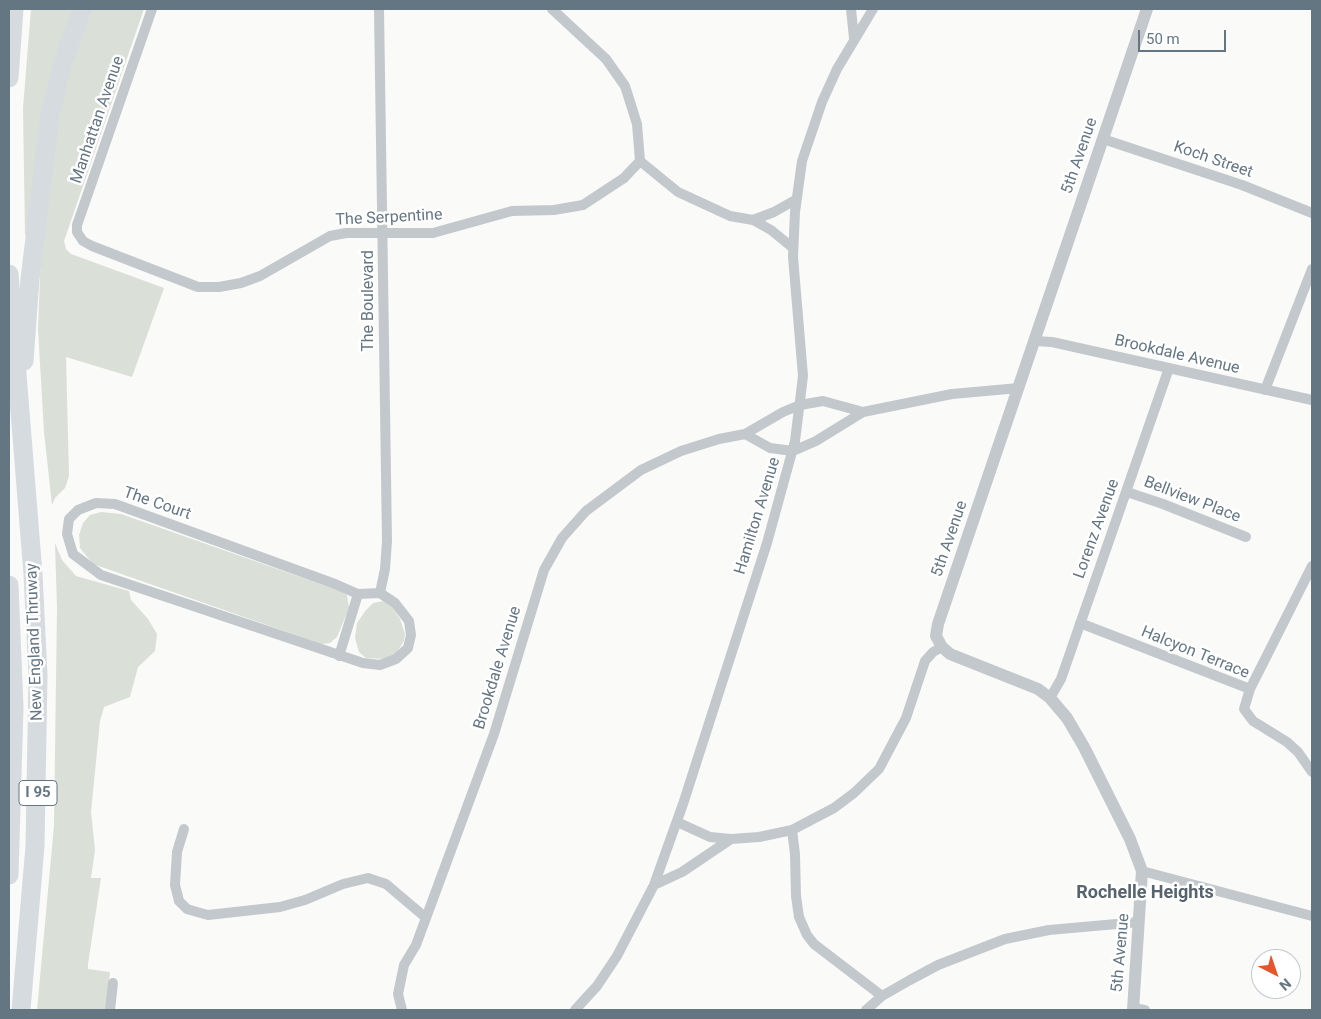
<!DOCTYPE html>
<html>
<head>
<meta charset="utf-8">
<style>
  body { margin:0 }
  #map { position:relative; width:1321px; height:1019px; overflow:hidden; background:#fafaf8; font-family:Roboto,sans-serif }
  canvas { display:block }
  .frame { position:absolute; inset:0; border:10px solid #657683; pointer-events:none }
  .north { position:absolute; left:1251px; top:949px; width:50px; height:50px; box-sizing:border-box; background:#fff; border:1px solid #c1c8cd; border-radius:50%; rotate:139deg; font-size:14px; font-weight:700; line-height:20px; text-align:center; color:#657683 }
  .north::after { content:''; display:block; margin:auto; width:18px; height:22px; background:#e4572e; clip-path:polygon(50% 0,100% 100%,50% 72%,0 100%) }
  .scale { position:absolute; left:1138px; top:30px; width:88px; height:22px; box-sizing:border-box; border:2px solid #657683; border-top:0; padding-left:6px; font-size:15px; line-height:18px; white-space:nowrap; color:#657683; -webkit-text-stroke:4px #fff; paint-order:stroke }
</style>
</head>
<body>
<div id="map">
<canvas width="1321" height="1019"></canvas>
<div class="frame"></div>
<div class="north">N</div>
<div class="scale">50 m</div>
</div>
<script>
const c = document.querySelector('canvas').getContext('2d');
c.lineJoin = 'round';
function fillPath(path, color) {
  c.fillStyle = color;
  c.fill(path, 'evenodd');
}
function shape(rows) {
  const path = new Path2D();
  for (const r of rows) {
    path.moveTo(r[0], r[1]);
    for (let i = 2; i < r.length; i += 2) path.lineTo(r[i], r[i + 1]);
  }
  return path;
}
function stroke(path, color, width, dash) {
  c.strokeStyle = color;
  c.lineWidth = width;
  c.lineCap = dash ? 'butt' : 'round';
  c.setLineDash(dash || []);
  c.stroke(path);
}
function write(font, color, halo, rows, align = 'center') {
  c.font = font + ' Roboto,sans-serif';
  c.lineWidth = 5;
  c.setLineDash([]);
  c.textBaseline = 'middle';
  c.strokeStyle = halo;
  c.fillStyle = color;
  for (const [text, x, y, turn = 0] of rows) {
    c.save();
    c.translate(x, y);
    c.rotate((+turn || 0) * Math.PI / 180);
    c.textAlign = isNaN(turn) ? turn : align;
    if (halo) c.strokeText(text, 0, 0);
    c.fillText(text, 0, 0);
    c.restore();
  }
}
const green = shape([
  [31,9,74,9,30,234,25,235,23,108],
  [91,9,144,9,64,241,66,249,71,254,164,288,132,377,66,357,69,476,65,488,55,498,52,505,44,432,38,329,41,251,54,141,68,74],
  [101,512,121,514,340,591,347,595,349,608,337,637,330,643,321,644,93,564,80,548,79,535,83,523,90,515],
  [55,543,62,560,76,576,129,591,131,600,148,619,157,634,155,651,138,667,130,697,104,707,100,721,91,812,95,850,91,878,101,878,88,964,88,969,110,972,106,1010,37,1010,54,826,57,608],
  [384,601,392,607,400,619,405,634,404,641,395,655,385,659,366,658,359,652,355,638,357,623,366,610,373,603]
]);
const minor = shape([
  [152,9,77,225,77,232,83,241,92,246,198,287,219,287,241,283,260,276,330,236,346,233,433,233,512,211,554,210,583,205,624,178,640,161],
  [379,9,387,541,385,569,380,593],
  [552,9,606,59,625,86,637,124,640,161,678,192,730,216,753,220,771,230,793,248],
  [851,9,854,38],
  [1103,139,1242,185,1312,213],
  [753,220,774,212,797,199],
  [1035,341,1052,342,1312,400],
  [1265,390,1312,269],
  [745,434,770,448,793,451,816,441,863,412],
  [1127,492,1163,504,1246,537],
  [96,503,115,504,335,584,358,594,380,593,395,603,409,621,411,635,408,648,396,659,380,665,363,663,101,575,73,554,67,534,69,519,78,510,96,503],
  [1312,566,1250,689,1244,709,1253,721,1287,742,1298,752,1312,772],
  [1080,623,1250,689],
  [339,656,358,594],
  [1050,698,1061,679,1169,368],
  [677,822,710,837,731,839,759,837,792,830,834,808,854,793,879,769,906,718,925,661,933,652,942,647],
  [184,829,177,852,175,885,179,901,187,909,197,912,208,915,280,907,305,900,343,884,368,878,386,884,425,917],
  [792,830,795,854,796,896,799,917,807,935,814,944,882,996],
  [1142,871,1312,916],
  [654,885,682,872,731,839],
  [1133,1008,1145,1010],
  [110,1010,113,983],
  [402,1010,398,994,404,965,416,945,494,734,544,570,562,538,586,511,641,470,681,451,719,439,745,434,783,412,800,405,823,401,863,412,952,394,1019,388],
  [575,1010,597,986,617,956,654,885,683,804,767,543,795,441,803,376,793,257,795,212,802,161,822,102,837,69,873,9],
  [866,1010,882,996,910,980,938,965,1005,939,1049,930,1139,922]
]);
const tertiary = shape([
  [1133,1010,1142,871,1130,839,1084,747,1067,718,1050,698,1038,689,950,654,942,647,936,636,938,624,1147,9]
]);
const motorway = shape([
  [9,78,14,9],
  [9,274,33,574,38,675,35,846,21,1010],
  [24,361,30,279,50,115,63,62,82,9],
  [9,585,14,708,9,875]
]);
const shields = [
  [38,793,38]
];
const shieldNames = [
  ["I 95",38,793]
];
const streetNames = [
  ["Manhattan Avenue",98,120,-71],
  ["5th Avenue",1080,156,-71],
  ["Koch Street",1213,160,19],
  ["The Serpentine",389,218,-3],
  ["The Boulevard",369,301,-90],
  ["Brookdale Avenue",1177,355,13],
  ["Bellview Place",1192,500,21],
  ["The Court",157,504,19],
  ["Hamilton Avenue",758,516,-73],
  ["Lorenz Avenue",1097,529,-70],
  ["5th Avenue",950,539,-71],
  ["New England Thruway",35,642,-92],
  ["Halcyon Terrace",1195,653,22],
  ["Brookdale Avenue",498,668,-73],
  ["5th Avenue",1121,953,-85]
];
const neighbourhoodNames = [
  ["Rochelle Heights",1145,893]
];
fillPath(green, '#dadfd7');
stroke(minor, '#c3c8cc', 10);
stroke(tertiary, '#c3c8cc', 12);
stroke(motorway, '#d6dbdf', 19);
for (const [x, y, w] of shields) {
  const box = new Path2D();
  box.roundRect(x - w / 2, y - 12.5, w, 25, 4);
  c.fillStyle = '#fff';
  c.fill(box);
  stroke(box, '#657683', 1);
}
write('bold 15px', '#657683', null, shieldNames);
write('16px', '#657683', '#fff', streetNames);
write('bold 18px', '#57646e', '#fff', neighbourhoodNames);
</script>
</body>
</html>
